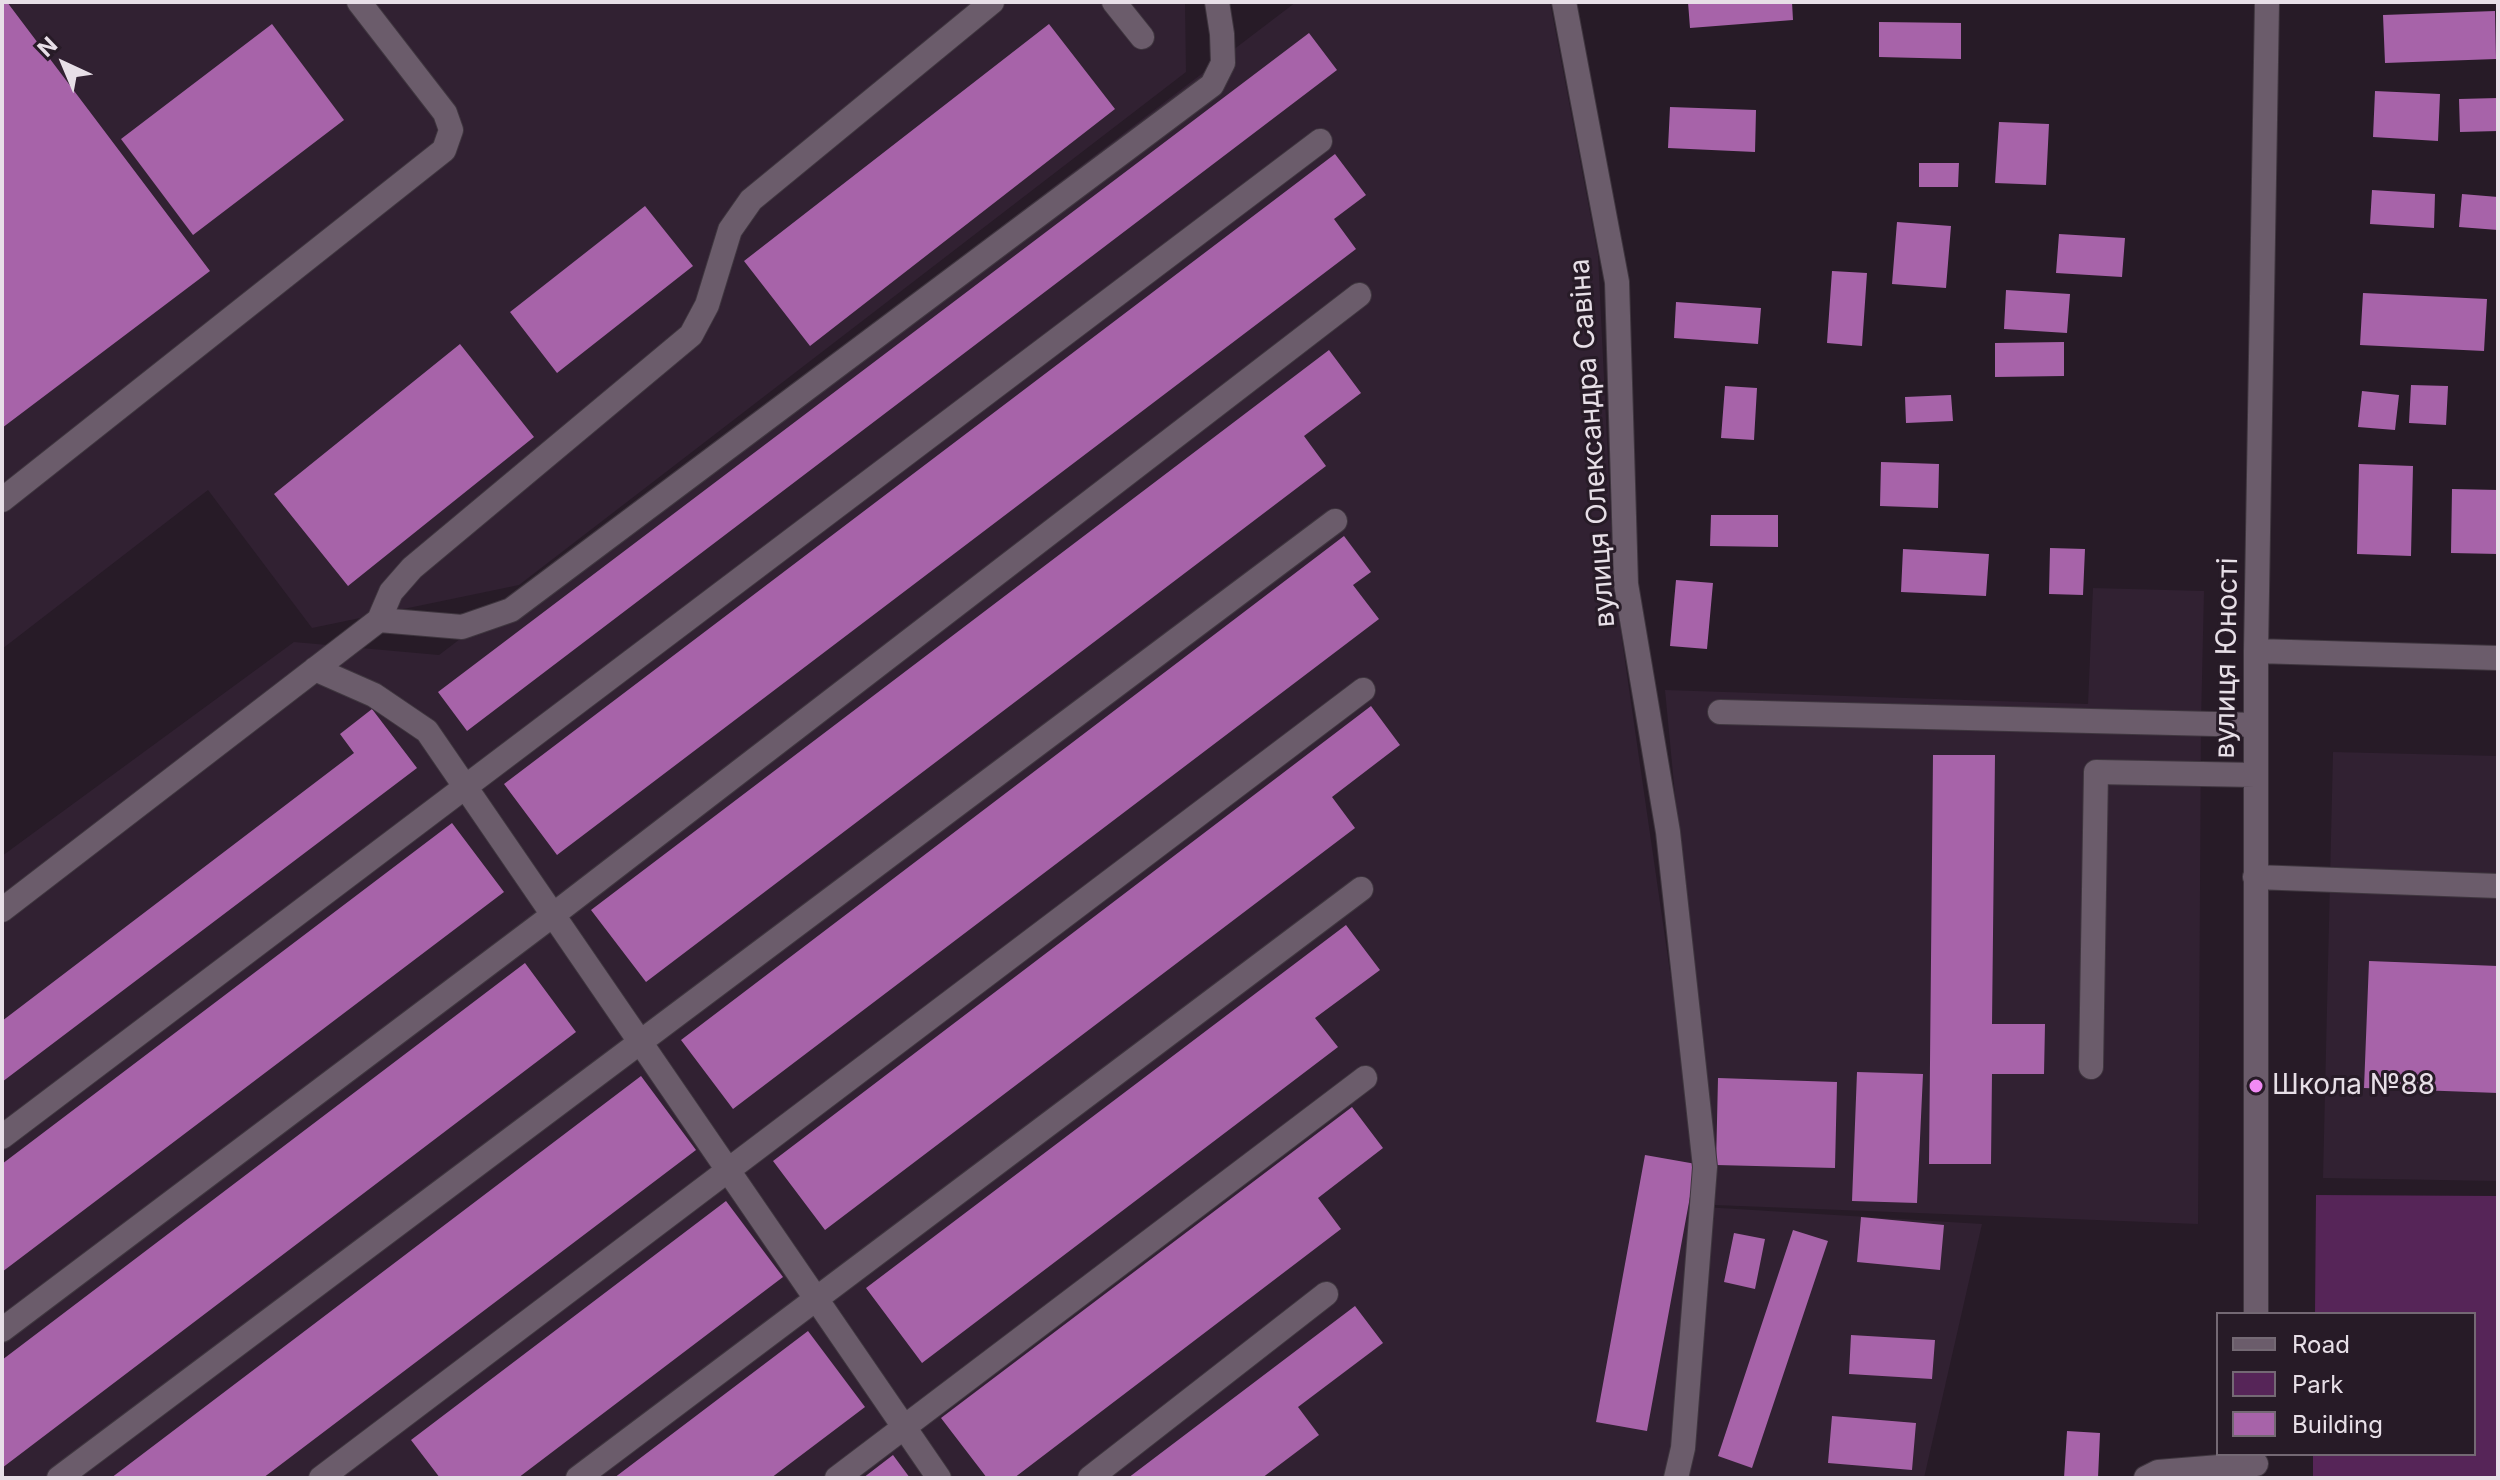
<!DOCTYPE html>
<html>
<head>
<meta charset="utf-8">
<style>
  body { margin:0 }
  #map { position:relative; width:2500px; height:1480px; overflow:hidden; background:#271b27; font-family:Inter,sans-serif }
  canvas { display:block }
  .frame { position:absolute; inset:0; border:4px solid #e7dfe7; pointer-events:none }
  .legend { position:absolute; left:2216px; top:1312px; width:260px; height:144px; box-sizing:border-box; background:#271b27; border:2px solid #746974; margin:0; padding:10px 14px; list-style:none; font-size:24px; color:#e7dfe7 }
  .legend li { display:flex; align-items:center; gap:16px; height:40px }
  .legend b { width:40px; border:2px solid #746974 }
  .north { position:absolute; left:24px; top:24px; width:80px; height:80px; -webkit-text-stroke:6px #271b27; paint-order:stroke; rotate:316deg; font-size:22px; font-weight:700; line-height:32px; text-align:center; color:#e7dfe7 }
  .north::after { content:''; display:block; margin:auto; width:28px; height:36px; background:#e7dfe7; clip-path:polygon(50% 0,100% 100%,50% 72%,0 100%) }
</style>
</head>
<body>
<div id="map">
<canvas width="2500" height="1480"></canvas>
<div class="frame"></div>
<ul class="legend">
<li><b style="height:10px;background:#6b5c6b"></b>Road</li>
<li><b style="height:22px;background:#562558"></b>Park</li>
<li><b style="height:22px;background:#a763a9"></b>Building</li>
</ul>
<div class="north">N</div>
</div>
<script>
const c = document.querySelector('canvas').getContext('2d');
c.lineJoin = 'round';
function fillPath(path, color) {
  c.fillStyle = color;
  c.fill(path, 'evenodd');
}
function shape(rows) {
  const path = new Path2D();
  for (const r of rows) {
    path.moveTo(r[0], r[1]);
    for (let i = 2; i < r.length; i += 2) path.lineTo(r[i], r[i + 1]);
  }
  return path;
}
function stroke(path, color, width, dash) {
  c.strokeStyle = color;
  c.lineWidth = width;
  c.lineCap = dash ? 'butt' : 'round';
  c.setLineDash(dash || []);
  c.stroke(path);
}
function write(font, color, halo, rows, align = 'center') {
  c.font = font + ' Inter,sans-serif';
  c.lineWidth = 6;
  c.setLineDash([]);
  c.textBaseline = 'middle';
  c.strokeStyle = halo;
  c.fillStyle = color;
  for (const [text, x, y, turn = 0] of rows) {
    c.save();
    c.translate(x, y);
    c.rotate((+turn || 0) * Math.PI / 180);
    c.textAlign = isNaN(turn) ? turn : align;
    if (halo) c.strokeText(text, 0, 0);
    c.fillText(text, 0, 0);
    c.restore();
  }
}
const built = shape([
  [2,2,1185,2,1186,72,519,585,312,628,208,490,2,649],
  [1296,2,1550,2,1598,255,1614,585,1704,1207,1982,1224,1924,1478,2,1478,2,856,294,642,439,655],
  [2093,588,2204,591,2201,723,2198,1224,1714,1205,1665,690,2088,704],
  [2333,752,2498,756,2498,1181,2323,1178]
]);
const green = shape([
  [2316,1195,2498,1196,2498,1478,2313,1478,2313,1454,2474,1454,2474,1314,2315,1314]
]);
const building = shape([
  [2,2,7,2,210,271,2,428],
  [1688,2,1792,2,1793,20,1690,28],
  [2495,11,2496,59,2385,63,2383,15],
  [1879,22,1961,23,1961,59,1879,57],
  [272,24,344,120,193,235,121,139],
  [1049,24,1115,109,810,346,744,261],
  [1309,33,1337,70,467,731,438,692],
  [2375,91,2440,94,2438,141,2373,137],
  [2498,98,2498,131,2460,132,2459,99],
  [1670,107,1756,110,1755,152,1668,148],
  [1999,122,2049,124,2046,185,1995,183],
  [1335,154,1366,195,1334,219,1356,249,557,855,504,784],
  [1919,163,1959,163,1958,187,1919,187],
  [2372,190,2435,194,2434,228,2370,224],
  [2462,194,2498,197,2498,230,2459,227],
  [645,206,693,266,557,373,510,312],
  [1897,222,1951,226,1946,288,1892,284],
  [2059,234,2125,238,2122,277,2056,273],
  [1832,271,1867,273,1862,346,1827,343],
  [2006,290,2070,294,2067,333,2004,329],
  [2363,293,2487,299,2484,351,2360,345],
  [1676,302,1761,308,1758,344,1674,338],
  [2064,342,2064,376,1995,377,1995,343],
  [460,344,534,437,348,586,274,494],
  [1329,350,1361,393,1304,436,1326,466,646,982,591,910],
  [2411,385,2448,386,2446,425,2409,423],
  [1725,386,1757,388,1754,440,1721,438],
  [2362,391,2399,395,2395,430,2358,427],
  [1951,395,1953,421,1906,423,1905,397],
  [1881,462,1939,464,1938,508,1880,506],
  [2359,464,2413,466,2411,556,2357,554],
  [2452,489,2498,490,2498,554,2451,553],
  [1711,515,1778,515,1778,547,1710,546],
  [1344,536,1371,572,1353,585,1379,619,733,1109,681,1040],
  [2050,548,2085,549,2083,595,2049,594],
  [1903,549,1989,554,1986,596,1901,592],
  [1676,580,1713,583,1707,649,1670,646],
  [1371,706,1400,745,1332,797,1355,828,825,1230,773,1161],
  [372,709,417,768,2,1082,2,1021,354,753,340,734],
  [1933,755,1995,755,1992,1024,2045,1024,2044,1074,1992,1074,1991,1164,1929,1164],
  [452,823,504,892,2,1272,2,1164],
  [1346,925,1380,970,1315,1018,1338,1047,922,1363,866,1288],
  [2369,961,2498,966,2498,1093,2364,1088],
  [525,963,576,1032,2,1468,2,1360],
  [1857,1072,1923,1074,1917,1203,1852,1201],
  [641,1076,696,1150,263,1478,111,1478],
  [1718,1078,1837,1082,1835,1168,1716,1165],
  [1352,1107,1383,1148,1318,1198,1341,1229,1014,1478,987,1478,941,1418],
  [1645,1155,1696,1164,1647,1431,1596,1422],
  [726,1201,783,1277,518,1478,440,1478,411,1440],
  [1861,1217,1944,1225,1940,1270,1857,1262],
  [1793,1230,1828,1241,1752,1468,1718,1456],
  [1734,1233,1765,1239,1755,1289,1724,1282],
  [1355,1306,1383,1343,1298,1407,1319,1435,1262,1478,1128,1478],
  [808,1331,865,1407,771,1478,614,1478],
  [1851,1335,1935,1340,1932,1379,1849,1374],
  [1832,1416,1916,1423,1912,1470,1828,1463],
  [2067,1431,2100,1433,2098,1478,2064,1478],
  [893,1455,910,1478,863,1478]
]);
const minor = shape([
  [1114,2,1142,37],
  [1564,2,1617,282,1626,584,1668,832,1705,1167,1683,1448,1676,1478],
  [2,500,444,150,451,130,445,113,359,2],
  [379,620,391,592,412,568,691,335,707,305,730,230,751,200,992,2],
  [2256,651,2498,658],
  [315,669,374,695,427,731,939,1478],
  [1720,712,2256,725],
  [2255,877,2498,886],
  [2,910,379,620,462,627,511,610,1212,85,1223,63,1222,34,1217,2],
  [2091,1067,2096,772,2255,775],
  [2,1137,1320,141],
  [2256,1314,2256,651,2267,2],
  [2,1330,553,915,1359,295],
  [59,1478,1335,521],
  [321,1478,1363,690],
  [578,1478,1361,889],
  [837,1478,1365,1078],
  [1090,1478,1326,1294],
  [2146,1478,2158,1472,2256,1464]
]);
const markers = [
  [2256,1086,8,"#f18af4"]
];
const streetNames = [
  ["вулиця Олександра Савіна",1593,443,-94],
  ["вулиця Юності",2227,658,-89]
];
const poiNames = [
  ["Школа №88",2272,1086]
];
fillPath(built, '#312132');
fillPath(green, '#562558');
fillPath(building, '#a763a9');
stroke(minor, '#3f363f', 26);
stroke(minor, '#6b5c6b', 24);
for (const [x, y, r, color] of markers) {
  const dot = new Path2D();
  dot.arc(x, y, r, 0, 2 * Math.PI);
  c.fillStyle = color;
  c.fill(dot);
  stroke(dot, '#271b27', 3);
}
write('28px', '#e7dfe7', '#271b27', streetNames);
write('28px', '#e7dfe7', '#271b27', poiNames, 'left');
</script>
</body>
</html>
